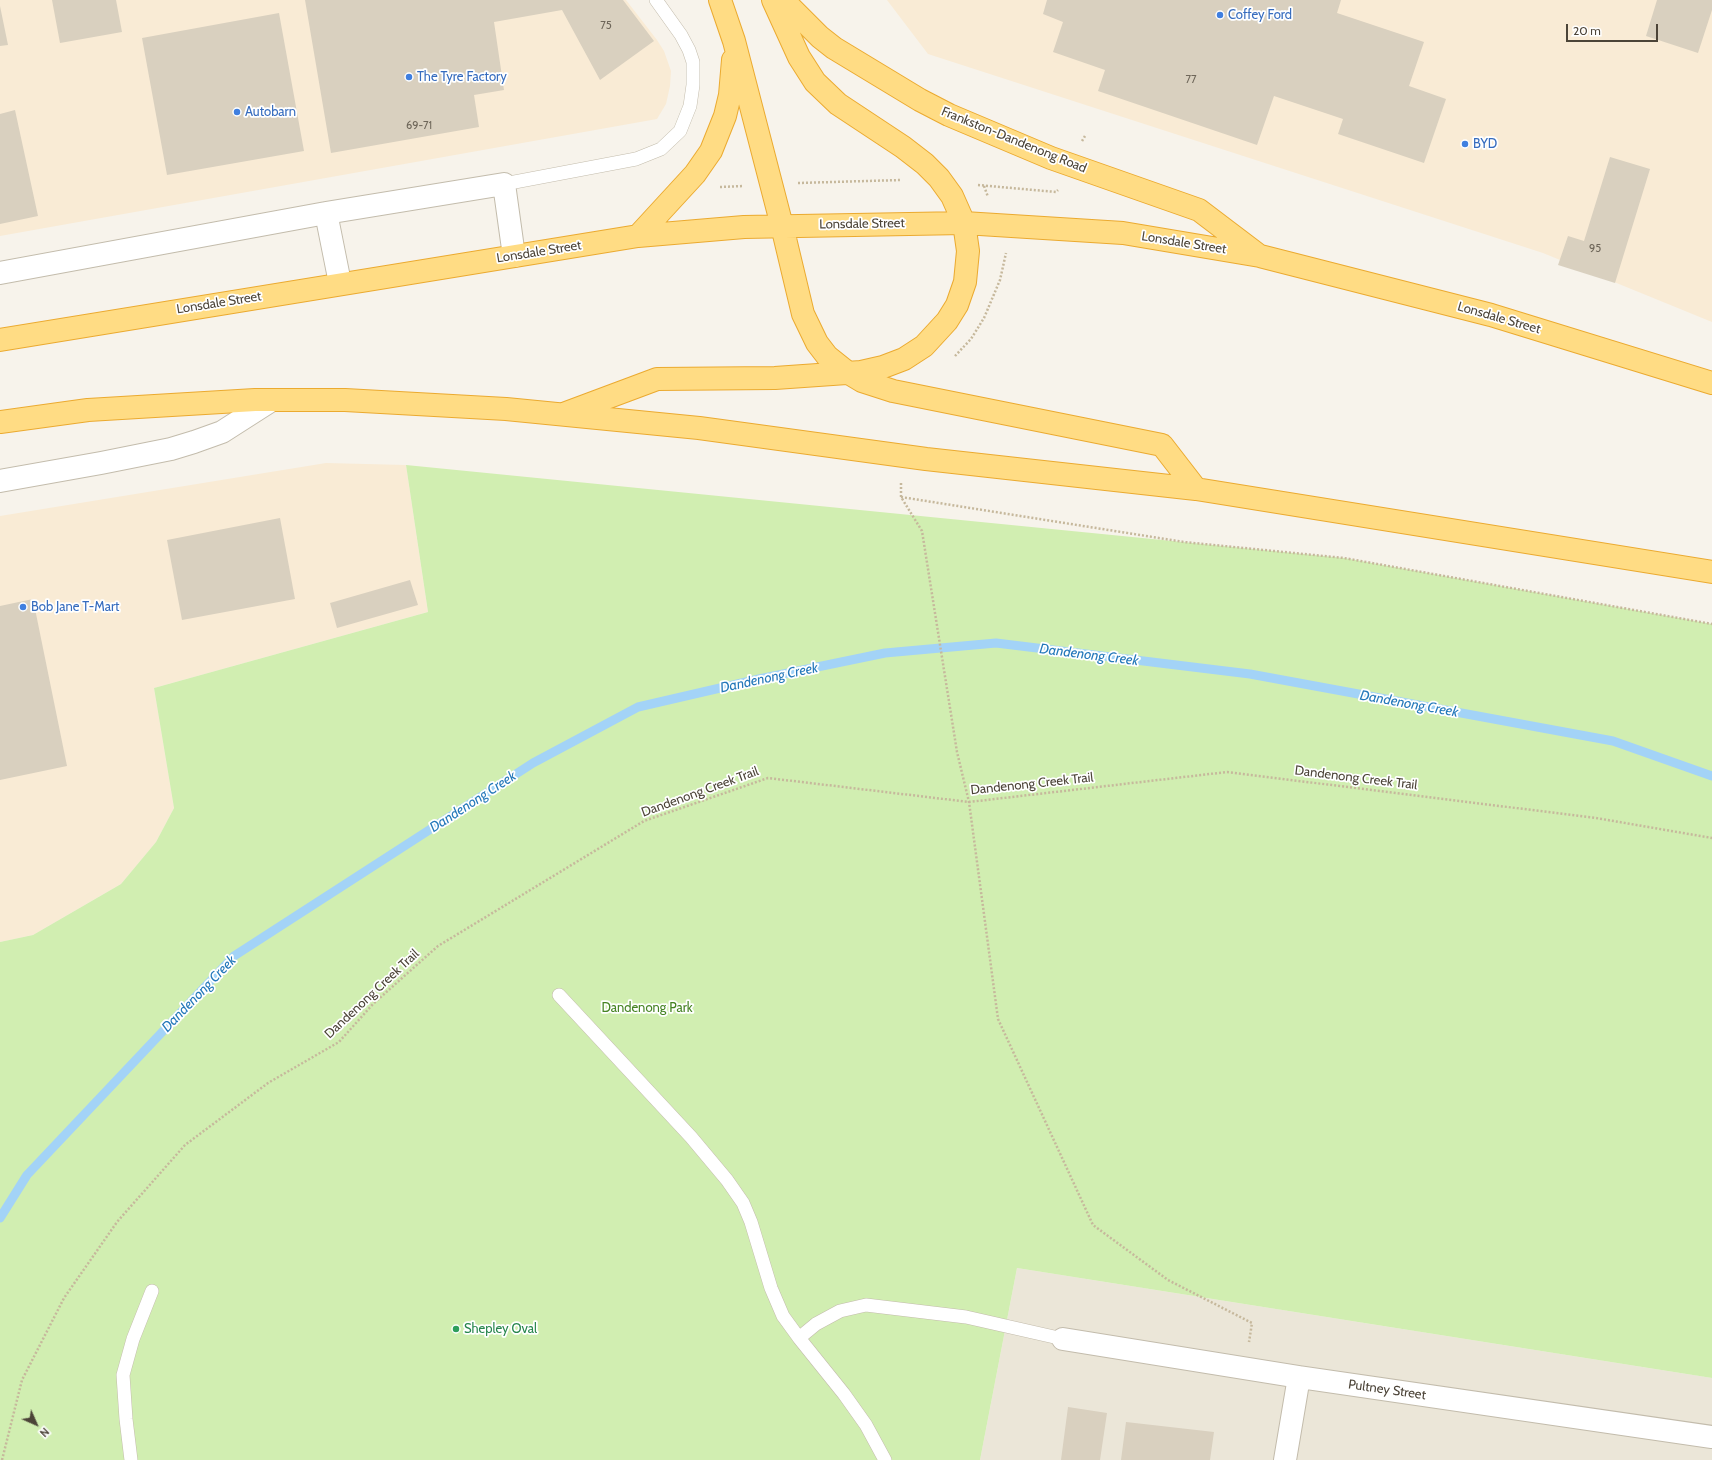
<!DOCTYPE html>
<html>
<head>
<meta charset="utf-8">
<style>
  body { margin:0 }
  #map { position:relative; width:1712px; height:1460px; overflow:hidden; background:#f7f3eb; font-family:Cabin,sans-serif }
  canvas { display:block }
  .north { position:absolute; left:16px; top:1404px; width:40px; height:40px; -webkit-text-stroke:3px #fff; paint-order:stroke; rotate:135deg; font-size:11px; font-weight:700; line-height:16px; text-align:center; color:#4c4438 }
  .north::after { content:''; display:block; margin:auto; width:14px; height:18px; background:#4c4438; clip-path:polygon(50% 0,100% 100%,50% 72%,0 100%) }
  .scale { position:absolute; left:1566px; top:24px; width:92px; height:18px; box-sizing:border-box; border:2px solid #4c4438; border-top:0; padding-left:5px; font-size:12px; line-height:14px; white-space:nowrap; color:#4c4438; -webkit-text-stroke:3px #fff; paint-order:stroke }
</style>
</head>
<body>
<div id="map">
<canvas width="1712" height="1460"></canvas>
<div class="north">N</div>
<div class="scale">20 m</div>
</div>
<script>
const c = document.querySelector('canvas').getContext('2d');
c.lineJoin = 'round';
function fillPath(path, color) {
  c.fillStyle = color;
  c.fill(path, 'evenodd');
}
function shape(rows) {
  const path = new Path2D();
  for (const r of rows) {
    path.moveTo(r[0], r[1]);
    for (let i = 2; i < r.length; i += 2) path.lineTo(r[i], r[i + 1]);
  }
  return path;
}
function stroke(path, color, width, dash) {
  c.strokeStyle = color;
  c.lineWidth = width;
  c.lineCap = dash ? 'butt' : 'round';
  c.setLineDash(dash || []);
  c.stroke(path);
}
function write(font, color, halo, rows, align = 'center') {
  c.font = font + ' Cabin,sans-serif';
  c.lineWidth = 3.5;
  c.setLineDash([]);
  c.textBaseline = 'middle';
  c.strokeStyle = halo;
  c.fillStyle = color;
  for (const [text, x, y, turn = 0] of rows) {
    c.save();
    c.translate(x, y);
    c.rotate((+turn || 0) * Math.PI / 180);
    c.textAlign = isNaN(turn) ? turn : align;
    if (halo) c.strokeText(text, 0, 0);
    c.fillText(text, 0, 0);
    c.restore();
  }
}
const residential = shape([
  [1017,1268,1712,1378,1712,1460,980,1460]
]);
const commercial = shape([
  [0,0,626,0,657,40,664,51,671,71,670,86,666,104,657,119,0,236],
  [887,0,1712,0,1712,322,1543,253,928,54],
  [326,463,406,465,428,612,154,688,174,808,156,842,121,884,33,935,0,942,0,516]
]);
const green = shape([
  [406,465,1344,558,1712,624,1712,1378,1017,1268,980,1460,0,1460,0,942,33,935,121,884,156,842,174,808,154,688,428,612]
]);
const stream = shape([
  [0,1218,27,1175,234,956,533,763,638,707,759,679,885,653,996,643,1250,674,1613,741,1712,776]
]);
const building = shape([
  [52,0,116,0,122,32,60,43],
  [305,0,623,0,654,41,600,80,562,10,494,22,504,90,474,95,479,127,331,153],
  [1047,0,1341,0,1337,13,1424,42,1409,86,1446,99,1424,163,1338,134,1343,119,1274,96,1257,145,1098,91,1105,70,1053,52,1063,22,1043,14],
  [1657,0,1712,0,1712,10,1698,53,1646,36],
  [0,6,8,45,0,46],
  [279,13,304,151,167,175,142,38],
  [15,110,38,216,0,224,0,114],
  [1610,157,1650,169,1615,283,1558,265,1568,236,1584,241],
  [280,518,295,599,182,620,167,540],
  [410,580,418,605,337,628,330,603],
  [33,599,67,766,0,780,0,606],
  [1068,1407,1107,1413,1100,1460,1061,1460],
  [1126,1422,1214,1432,1210,1460,1121,1460]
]);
const path = shape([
  [1082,141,1085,136],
  [798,183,901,180],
  [978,185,1056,192,1058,190],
  [984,186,988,197],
  [720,187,743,186],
  [955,356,971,339,984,318,1000,280,1006,253],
  [901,483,901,497,922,531,957,752,969,802,998,1019,1093,1225,1168,1280,1252,1323,1249,1342],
  [901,497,1184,542,1344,558,1712,624],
  [2,1460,22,1380,64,1298,117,1222,185,1145,268,1083,339,1042,373,1004,438,946,644,821,768,778,969,802,1227,772,1596,818,1712,838]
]);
const service = shape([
  [504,184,636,159,661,149,680,131,690,106,693,85,693,62,689,50,681,35,656,0],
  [559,995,691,1137,727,1180,743,1203,751,1222,771,1288,783,1316,799,1338,844,1394,866,1425,885,1460],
  [799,1338,816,1324,840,1311,866,1305,966,1317,1063,1339],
  [131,1460,126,1419,123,1375,133,1339,152,1291]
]);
const minor = shape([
  [326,213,340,283],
  [0,273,326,213,504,184,514,256],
  [0,481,101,463,171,449,194,442,222,432,272,400],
  [1063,1339,1299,1377,1712,1437],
  [1285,1460,1299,1377]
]);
const trunk = shape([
  [720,0,734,41,782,226,803,314,817,343,827,356,847,372,862,381,893,391,1162,445,1196,489],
  [783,0,820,37,834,48,920,100,949,115,1051,158,1199,210,1257,254],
  [638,236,695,174,711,151,725,116,730,95,733,60],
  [0,340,638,236,744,227,964,223,1123,233,1260,256,1491,315,1712,383],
  [566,413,657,379,775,378,861,372,883,367,904,359,924,346,947,321,957,305,965,282,968,251,964,223,952,196,939,178,925,164,903,147,838,104,815,82,799,57,773,0],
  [0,422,88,410,255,400,345,400,506,409,699,428,926,459,1196,489,1712,572]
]);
const markers = [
  [1220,15,4,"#3f7fe0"],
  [409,77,4,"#3f7fe0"],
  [237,112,4,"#3f7fe0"],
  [1465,144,4,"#3f7fe0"],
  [23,607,4,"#3f7fe0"],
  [456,1329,4,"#2e9e5b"]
];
const numberNames = [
  ["75",606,26],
  ["77",1191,80],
  ["69-71",419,126],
  ["95",1595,249]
];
const shopNames = [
  ["Coffey Ford",1228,15],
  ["The Tyre Factory",417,77],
  ["Autobarn",245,112],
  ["BYD",1473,144],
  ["Bob Jane T-Mart",31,607]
];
const streetNames = [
  ["Frankston-Dandenong Road",1014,140,22],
  ["Lonsdale Street",862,224,-1],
  ["Lonsdale Street",1184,243,9],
  ["Lonsdale Street",539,252,-9],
  ["Lonsdale Street",219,303,-9],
  ["Lonsdale Street",1499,318,16],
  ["Dandenong Creek Trail",1356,778,7],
  ["Dandenong Creek Trail",1032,784,-6],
  ["Dandenong Creek Trail",700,792,-20],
  ["Dandenong Creek Trail",372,994,-43],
  ["Pultney Street",1387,1390,8]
];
const parkNames = [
  ["Dandenong Park",647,1008]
];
const leisureNames = [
  ["Shepley Oval",464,1329]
];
const waterNames = [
  ["Dandenong Creek",1089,655,7],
  ["Dandenong Creek",769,678,-12],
  ["Dandenong Creek",1409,704,10],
  ["Dandenong Creek",473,802,-33],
  ["Dandenong Creek",199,994,-46]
];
fillPath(residential, '#ebe6d8');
fillPath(commercial, '#f9ebd5');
fillPath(green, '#d1eeb1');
stroke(stream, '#a3d3f7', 9);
fillPath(building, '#d9d0bf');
stroke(service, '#c3bcac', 14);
stroke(minor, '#c3bcac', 24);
stroke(trunk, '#ebaa30', 24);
stroke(path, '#c6b89c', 2.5, [2, 2]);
stroke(service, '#fff', 13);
stroke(minor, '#fff', 22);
stroke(trunk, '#ffdc84', 22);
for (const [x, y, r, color] of markers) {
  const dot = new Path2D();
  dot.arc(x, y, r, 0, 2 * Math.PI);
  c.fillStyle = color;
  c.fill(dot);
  stroke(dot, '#fff', 1.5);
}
write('11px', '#6f675a', null, numberNames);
write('13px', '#366cbe', '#fff', shopNames, 'left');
write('13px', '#4c4438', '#fff', streetNames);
write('13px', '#468424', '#fff', parkNames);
write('13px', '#27864d', '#fff', leisureNames, 'left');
write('italic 14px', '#2478ba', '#fff', waterNames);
</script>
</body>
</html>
